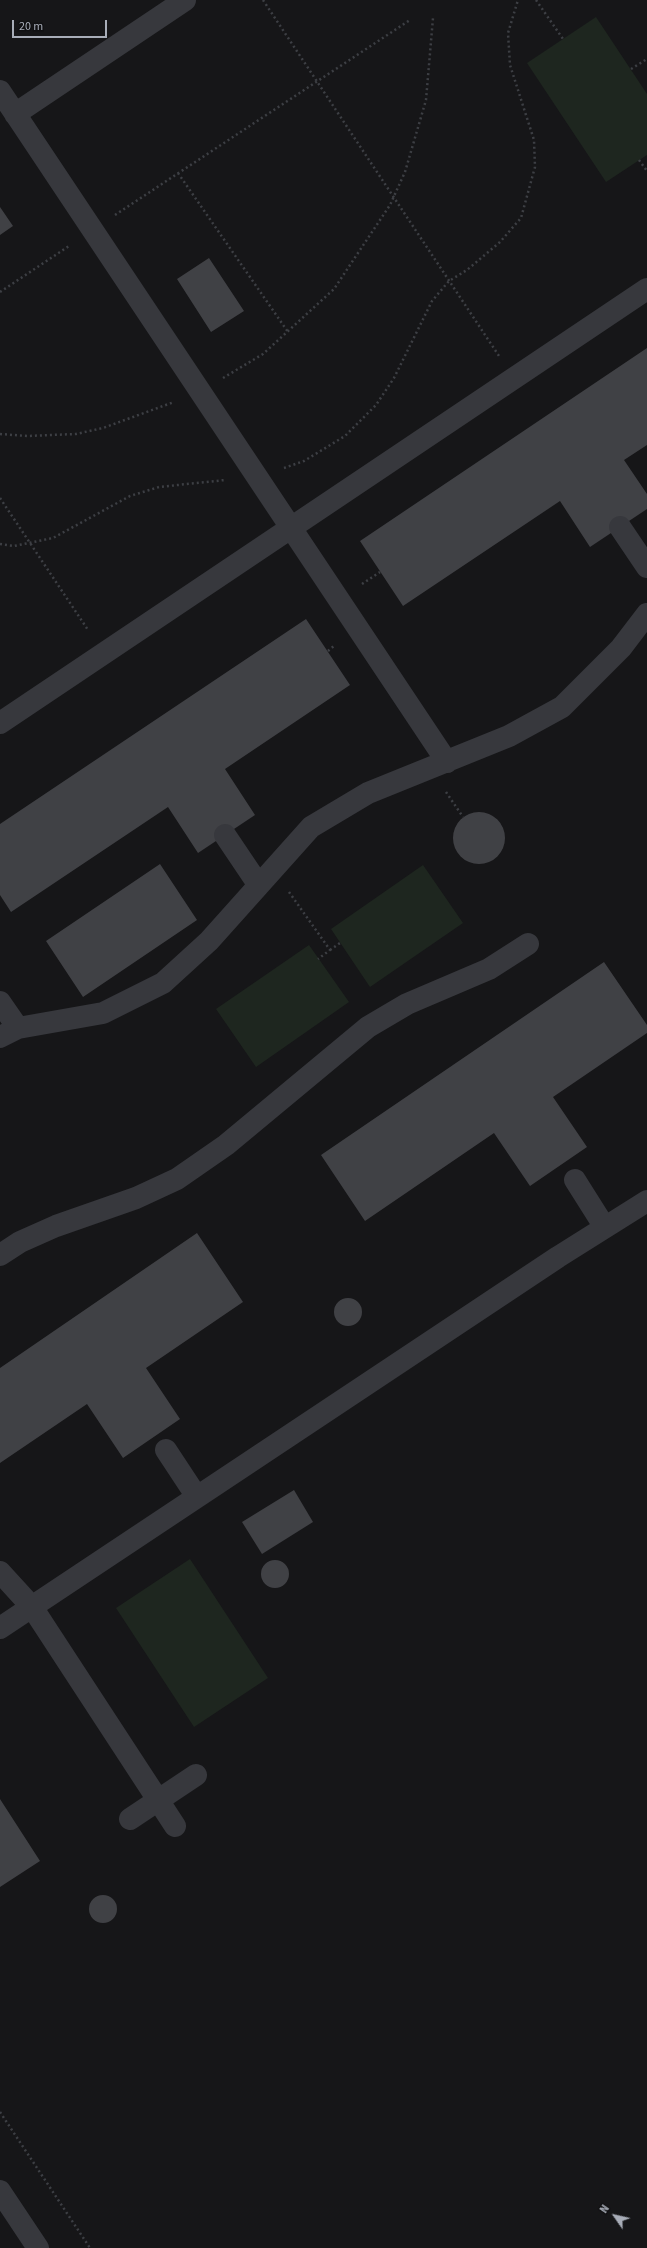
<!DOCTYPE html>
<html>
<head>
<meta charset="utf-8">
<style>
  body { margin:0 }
  #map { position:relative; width:647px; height:2248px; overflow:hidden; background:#161618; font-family:"Source Sans 3",sans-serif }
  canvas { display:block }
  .north { position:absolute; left:595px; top:2196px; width:40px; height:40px; -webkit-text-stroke:3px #111113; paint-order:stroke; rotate:304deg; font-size:11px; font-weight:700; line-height:16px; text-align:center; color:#a8adb8 }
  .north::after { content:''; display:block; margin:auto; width:14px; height:18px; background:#a8adb8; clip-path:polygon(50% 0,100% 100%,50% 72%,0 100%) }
  .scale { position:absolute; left:12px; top:20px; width:95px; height:18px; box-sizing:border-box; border:2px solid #a8adb8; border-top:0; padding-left:5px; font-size:12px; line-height:14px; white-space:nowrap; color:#a8adb8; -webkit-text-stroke:3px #111113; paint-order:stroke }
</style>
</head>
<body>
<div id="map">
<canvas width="647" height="2248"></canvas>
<div class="north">N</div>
<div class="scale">20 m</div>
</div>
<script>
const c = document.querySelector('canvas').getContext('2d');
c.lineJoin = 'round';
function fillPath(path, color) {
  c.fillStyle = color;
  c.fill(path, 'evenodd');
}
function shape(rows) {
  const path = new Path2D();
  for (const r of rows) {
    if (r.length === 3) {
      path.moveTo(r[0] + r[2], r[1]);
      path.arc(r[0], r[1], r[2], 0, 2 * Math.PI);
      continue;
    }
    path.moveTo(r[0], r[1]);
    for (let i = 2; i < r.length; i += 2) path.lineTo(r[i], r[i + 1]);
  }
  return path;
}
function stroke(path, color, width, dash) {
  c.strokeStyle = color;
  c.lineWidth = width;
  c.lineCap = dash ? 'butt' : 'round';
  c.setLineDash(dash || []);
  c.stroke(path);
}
const green = shape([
  [596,17,647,94,647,155,606,182,527,63],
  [423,865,463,923,370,987,331,929],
  [309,945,349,1002,256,1067,216,1009],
  [190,1559,268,1678,194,1727,116,1608]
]);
const building = shape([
  [0,207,13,226,0,235],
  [209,258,244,311,211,332,177,279],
  [647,348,647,445,624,460,647,494,647,509,590,547,560,501,403,606,360,541],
  [306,619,350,685,225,769,255,815,198,853,168,807,11,912,0,895,0,824],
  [479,838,26],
  [160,864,197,920,83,997,46,941],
  [604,962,647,1025,647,1033,553,1097,587,1147,530,1186,494,1133,365,1221,321,1155],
  [197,1233,243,1302,146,1368,180,1419,123,1458,87,1404,0,1463,0,1368],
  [348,1312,14],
  [294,1490,313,1522,262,1554,242,1522],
  [275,1574,14],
  [0,1799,40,1861,0,1887],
  [103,1909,14]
]);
const path = shape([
  [263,0,499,356],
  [536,0,563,39],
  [631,69,647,59],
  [639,160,647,171],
  [178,173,288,332],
  [115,215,410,20],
  [0,292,69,246],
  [223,378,263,354,334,289,390,205,405,172,426,100,433,18],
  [0,434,27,436,76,434,103,428,174,402],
  [284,468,304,461,345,436,376,405,394,378,432,301,449,281,467,270,500,242,521,218,535,167,534,140,510,65,508,33,518,0],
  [0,498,88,630],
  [0,544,14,546,53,538,130,496,159,487,225,480],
  [362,584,380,572],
  [328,651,335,645],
  [446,792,463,817],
  [289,892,330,950,318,959],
  [330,950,340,943],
  [0,2112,90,2248]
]);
const minor = shape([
  [0,91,447,762],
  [15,114,185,0],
  [620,527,647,567],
  [0,723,647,289],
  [225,835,258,884],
  [0,1002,18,1028],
  [0,1037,18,1028,103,1013,163,983,209,941,311,827,368,793,509,736,562,707,621,648,647,614],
  [575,1180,604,1226],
  [0,1255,20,1242,56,1226,136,1198,177,1179,226,1145,368,1027,407,1004,489,969,528,944],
  [166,1450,197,1497],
  [0,1572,32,1607,175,1826],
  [0,1628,558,1257,647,1201],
  [130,1819,196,1775],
  [0,2191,38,2248]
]);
fillPath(green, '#1e261f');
fillPath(building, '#404145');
stroke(path, '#3d3f44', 2.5, [2, 3]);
stroke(minor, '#37383d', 22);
</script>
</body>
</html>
